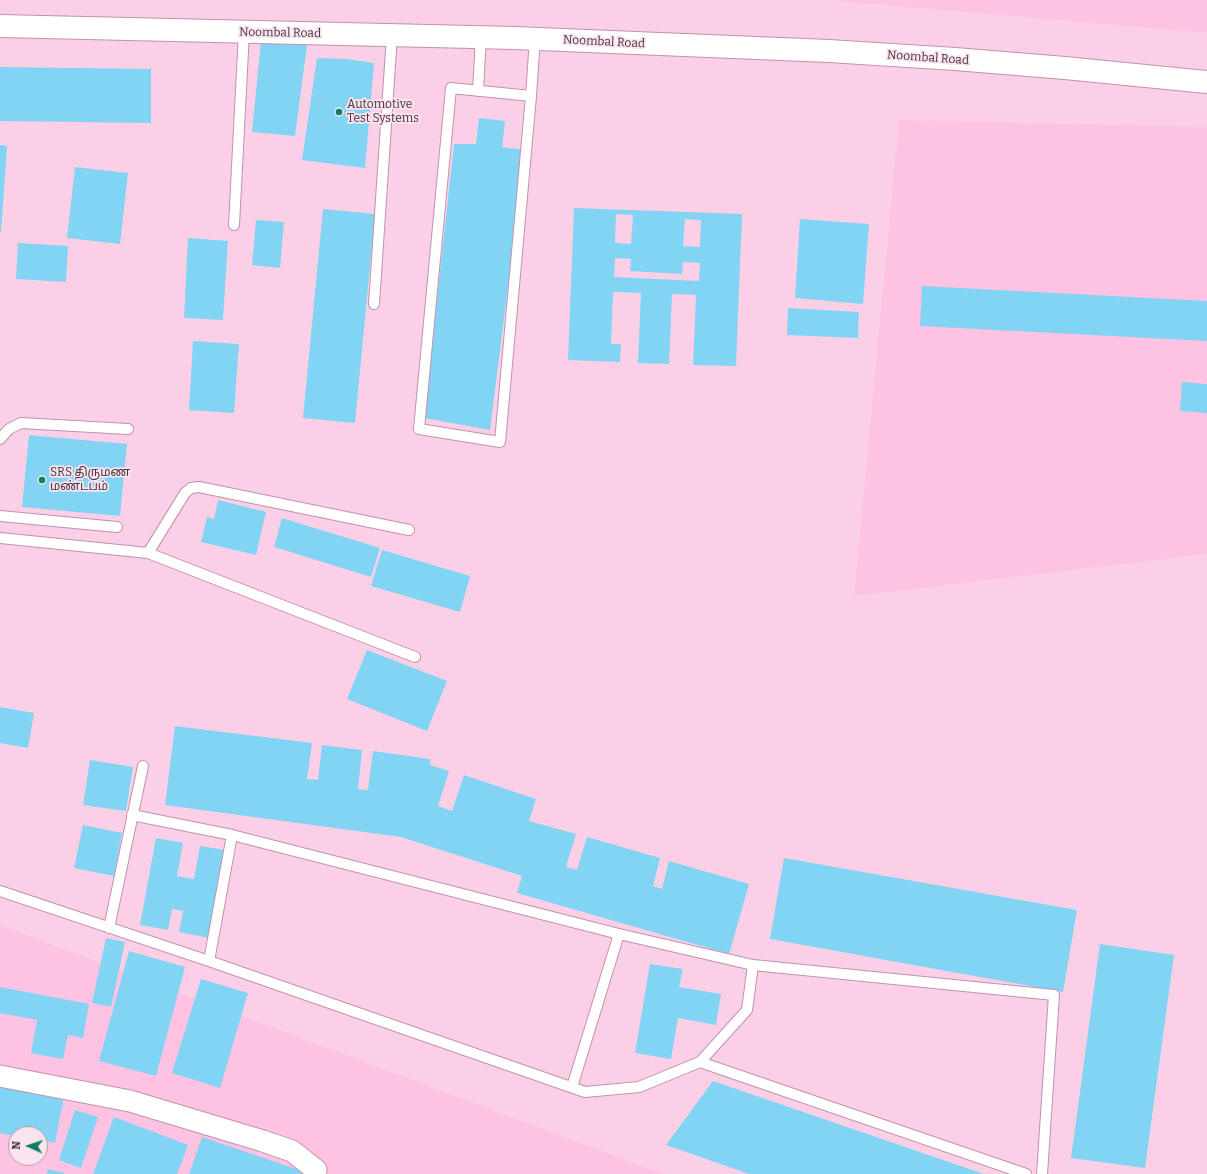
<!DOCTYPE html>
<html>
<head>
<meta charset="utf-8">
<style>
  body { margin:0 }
  #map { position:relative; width:1207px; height:1174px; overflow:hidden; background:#fbd0e7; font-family:Bitter,serif }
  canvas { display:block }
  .north { position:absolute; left:8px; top:1126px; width:40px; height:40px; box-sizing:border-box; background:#fae4f0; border:1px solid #b29da8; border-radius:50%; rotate:273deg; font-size:11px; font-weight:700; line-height:16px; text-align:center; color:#47323d }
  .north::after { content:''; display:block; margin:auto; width:14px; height:18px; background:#0c7f5c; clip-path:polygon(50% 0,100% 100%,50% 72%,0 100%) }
</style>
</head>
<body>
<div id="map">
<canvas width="1207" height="1174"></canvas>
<div class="north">N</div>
</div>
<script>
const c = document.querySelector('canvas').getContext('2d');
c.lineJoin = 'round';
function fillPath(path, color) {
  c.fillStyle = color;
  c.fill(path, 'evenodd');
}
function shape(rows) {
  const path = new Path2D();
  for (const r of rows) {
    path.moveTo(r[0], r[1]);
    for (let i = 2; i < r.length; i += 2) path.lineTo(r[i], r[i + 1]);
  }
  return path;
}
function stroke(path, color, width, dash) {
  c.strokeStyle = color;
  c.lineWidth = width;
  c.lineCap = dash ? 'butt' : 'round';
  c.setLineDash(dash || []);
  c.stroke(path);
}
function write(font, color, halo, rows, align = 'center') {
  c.font = font + ' Bitter,"Noto Sans Tamil",serif';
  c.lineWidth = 3.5;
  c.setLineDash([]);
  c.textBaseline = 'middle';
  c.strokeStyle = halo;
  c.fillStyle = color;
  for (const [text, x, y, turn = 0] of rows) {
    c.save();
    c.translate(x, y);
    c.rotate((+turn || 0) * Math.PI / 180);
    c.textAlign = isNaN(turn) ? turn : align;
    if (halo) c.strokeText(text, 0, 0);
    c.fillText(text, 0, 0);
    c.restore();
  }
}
const built = shape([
  [826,0,1207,0,1207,33],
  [899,120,1207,127,1207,554,854,596],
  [0,925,663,1174,0,1174],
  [16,1134,40,1134,40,1158,16,1158]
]);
const building = shape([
  [261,41,307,45,295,136,252,132],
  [317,58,346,59,374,63,365,168,302,160],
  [0,67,151,69,151,123,0,121],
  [479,118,505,121,502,147,525,150,490,430,424,418,454,144,476,144],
  [0,145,7,146,1,232,0,232],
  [75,167,128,173,120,244,67,238],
  [574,208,742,214,736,366,693,365,696,295,672,294,669,364,638,363,641,293,613,292,611,344,621,344,620,362,568,360],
  [616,214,633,215,631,244,615,243],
  [685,219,701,220,700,247,683,246],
  [615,258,631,259,630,271,682,274,683,262,700,263,699,281,614,277],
  [323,209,375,214,355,423,303,418],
  [800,219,869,224,863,304,795,298],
  [256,220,284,222,280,268,252,265],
  [188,238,228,241,223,320,184,318],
  [18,243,68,246,66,282,16,279],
  [922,286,1207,301,1207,341,920,326],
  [788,308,859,312,858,338,787,335],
  [193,341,239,344,234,413,189,410],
  [1182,382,1207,384,1207,413,1180,411],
  [29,435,127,444,120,516,22,507],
  [218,500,266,512,256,555,201,542,207,517,214,519],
  [282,518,380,548,371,577,274,547],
  [382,550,470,576,460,612,371,586],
  [367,650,447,681,427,731,347,699],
  [0,707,34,713,28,748,0,743],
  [175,726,312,743,307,779,318,780,322,745,362,750,358,789,368,790,373,751,430,759,430,765,449,771,438,806,452,811,464,775,536,799,529,821,576,834,566,867,577,870,587,837,660,858,653,886,662,889,669,861,749,884,729,954,517,893,522,876,401,837,165,805],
  [90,760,133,767,126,811,83,805],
  [83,825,122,833,114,876,74,868],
  [156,838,183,843,177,876,194,879,200,846,225,850,209,938,179,932,183,911,172,909,168,930,140,925],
  [784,858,1077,910,1063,992,770,939],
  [106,938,125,942,111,1007,92,1003],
  [1100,944,1174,955,1145,1168,1071,1158],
  [129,951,185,967,156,1076,99,1061],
  [650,964,683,969,679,987,721,994,716,1025,678,1018,671,1059,635,1053],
  [201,979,248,993,220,1088,172,1073],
  [0,987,89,1004,83,1038,68,1035,63,1059,31,1053,37,1020,0,1013],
  [0,1079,65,1091,55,1143,40,1140,40,1134,16,1134,16,1136,0,1133],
  [713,1081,984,1174,749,1174,666,1145],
  [75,1110,98,1117,81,1168,59,1160],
  [114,1117,188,1145,177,1174,93,1174],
  [202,1137,311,1174,189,1174],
  [48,1169,64,1173,64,1174,47,1174]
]);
const lane = shape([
  [478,91,481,37],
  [531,96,451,88,419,429,500,442,531,96,535,38],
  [234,225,244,32],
  [374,304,392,35],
  [0,439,9,429,21,423,128,429],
  [0,516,117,527],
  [0,538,148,553,185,493,191,488,199,487,409,530],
  [148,553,415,657],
  [132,815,232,835],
  [0,891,209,961,585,1092,639,1087,700,1062,747,1010,753,965],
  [109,928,143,766],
  [619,934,753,965,1054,995,1042,1174],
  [209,961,232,835,619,934,572,1087],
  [700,1062,1026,1174]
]);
const street = shape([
  [0,1076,130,1101,263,1141,292,1151,316,1170,315,1174]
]);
const secondary = shape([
  [0,26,515,38,829,51,955,59,1065,68,1207,82]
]);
const markers = [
  [339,112,4,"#0c7f5c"],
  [42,480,4,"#0c7f5c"]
];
const streetNames = [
  ["Noombal Road",280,33,1],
  ["Noombal Road",604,42,3],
  ["Noombal Road",928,58,4]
];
const poiNames = [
  ["Automotive",347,105],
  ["Test Systems",347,119],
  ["SRS திருமண",50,473],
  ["மண்டபம்",50,487]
];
fillPath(built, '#fec2e3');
fillPath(building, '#82d4f4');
stroke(lane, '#c391ac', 12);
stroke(street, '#c391ac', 23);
stroke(secondary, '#c391ac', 24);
stroke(lane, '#fff', 10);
stroke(street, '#fff', 21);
stroke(secondary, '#fff', 22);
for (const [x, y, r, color] of markers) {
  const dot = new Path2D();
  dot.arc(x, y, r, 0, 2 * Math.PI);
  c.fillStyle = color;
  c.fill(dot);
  stroke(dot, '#fae4f0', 1.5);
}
write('12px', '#47323d', '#fae4f0', streetNames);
write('12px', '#47323d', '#fae4f0', poiNames, 'left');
</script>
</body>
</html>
